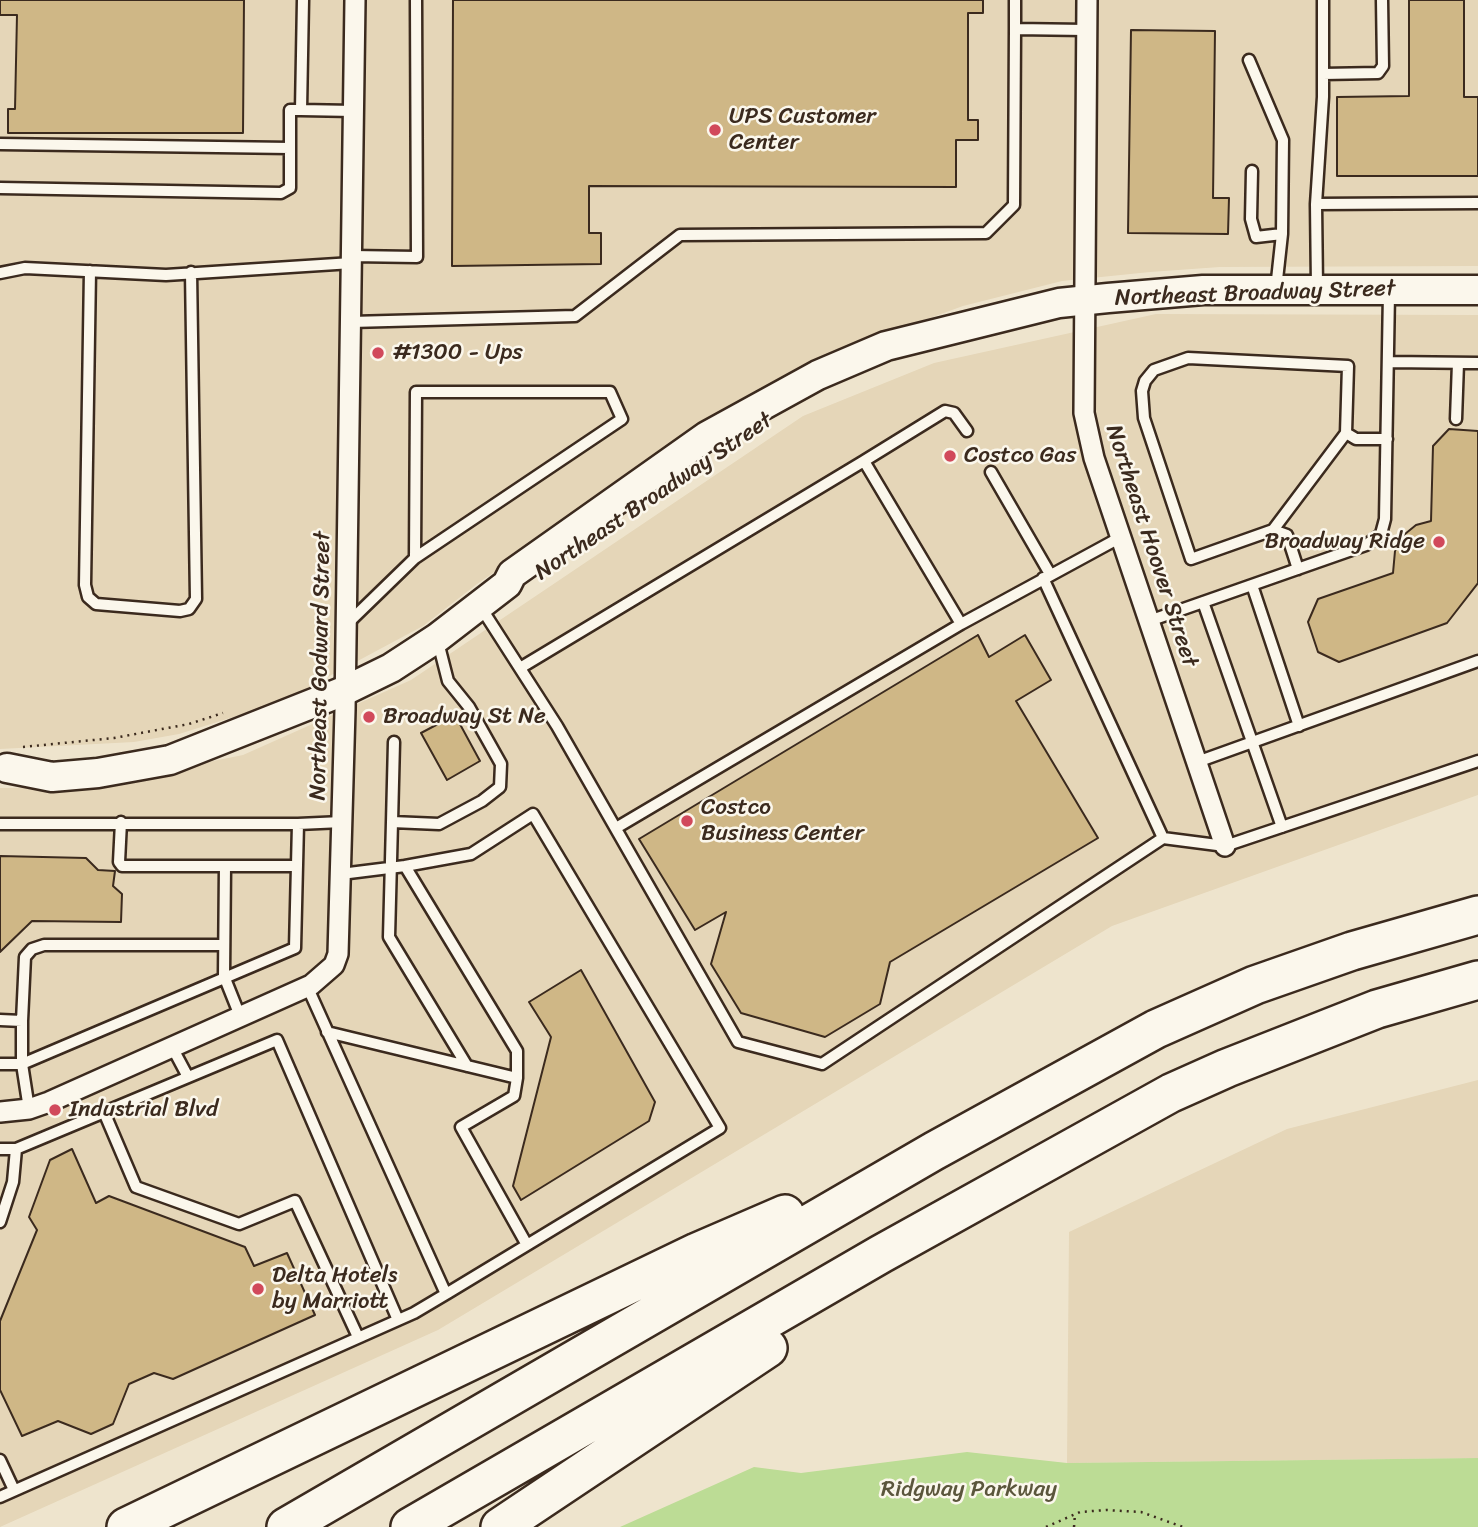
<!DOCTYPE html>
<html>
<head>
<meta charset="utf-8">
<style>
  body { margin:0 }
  canvas { display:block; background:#eee4cd }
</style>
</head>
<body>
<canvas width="1478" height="1527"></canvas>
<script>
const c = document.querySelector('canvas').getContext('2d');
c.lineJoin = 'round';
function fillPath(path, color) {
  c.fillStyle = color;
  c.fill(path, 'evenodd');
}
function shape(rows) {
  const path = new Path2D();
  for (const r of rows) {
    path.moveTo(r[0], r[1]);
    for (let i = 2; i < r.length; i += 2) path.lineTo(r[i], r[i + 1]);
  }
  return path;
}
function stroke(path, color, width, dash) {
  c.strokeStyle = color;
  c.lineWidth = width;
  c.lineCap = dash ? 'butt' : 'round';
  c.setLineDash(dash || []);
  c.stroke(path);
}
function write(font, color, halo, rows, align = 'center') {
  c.font = font + ' Sriracha,sans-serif';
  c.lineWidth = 5;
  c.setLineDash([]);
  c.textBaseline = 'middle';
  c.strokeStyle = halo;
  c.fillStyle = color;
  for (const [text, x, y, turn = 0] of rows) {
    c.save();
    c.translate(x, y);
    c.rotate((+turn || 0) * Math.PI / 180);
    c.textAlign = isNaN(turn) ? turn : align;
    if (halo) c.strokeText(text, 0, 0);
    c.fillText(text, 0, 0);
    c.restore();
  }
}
const built = shape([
  [0,0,1478,0,1478,266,1220,267,1150,272,1062,281,963,306,850,347,792,373,742,402,477,584,423,626,281,702,179,734,134,742,0,749],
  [1156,314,1478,315,1478,795,1112,926,438,1330,0,1527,0,788,83,787,243,755,411,680,803,416,934,363],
  [1478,1080,1478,1458,1067,1463,1069,1232,1287,1129]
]);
const green = shape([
  [967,1452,1067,1463,1478,1458,1478,1527,620,1527,754,1467,801,1473]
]);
const building = shape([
  [0,0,244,0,243,133,8,133,8,109,15,109,17,15,0,15,0,0],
  [453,0,983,0,983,13,968,13,968,120,978,120,978,140,956,140,956,187,589,186,589,233,601,233,601,264,452,266,453,0],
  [1409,0,1464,0,1464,97,1478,97,1478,176,1337,176,1337,97,1409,96,1409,0],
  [1131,30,1215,31,1213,198,1229,198,1228,234,1128,233,1131,30],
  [1449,429,1478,431,1478,583,1447,623,1339,662,1318,652,1308,622,1318,599,1393,573,1395,551,1405,534,1416,525,1431,521,1433,446,1449,429],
  [978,635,989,657,1025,635,1051,680,1016,701,1098,838,890,962,880,1004,825,1037,741,1013,711,964,726,912,695,930,639,839,978,635],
  [455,715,480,761,447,780,421,733,455,715],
  [0,856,86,858,98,870,115,871,113,886,122,894,121,922,32,921,0,952,0,856],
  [581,970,655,1102,649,1121,521,1200,513,1186,551,1037,529,1002,581,970],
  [72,1149,96,1203,109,1196,245,1247,254,1266,287,1253,315,1315,173,1379,154,1373,129,1384,113,1424,91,1434,58,1421,22,1436,0,1390,0,1321,37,1230,29,1217,50,1160,72,1149]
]);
const path = shape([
  [23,747,114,738,189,724,223,713],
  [1046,1527,1080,1512,1106,1510,1141,1512,1183,1527],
  [1074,1527,1075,1514]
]);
const service = shape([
  [1015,0,1015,29,1086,30],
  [1249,60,1283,140,1282,234,1276,289],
  [1323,74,1378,73,1383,66,1382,0],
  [301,110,354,111],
  [0,144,290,148],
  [1252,171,1251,219,1256,237,1282,234],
  [0,188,281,193,290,188,290,110,301,110,303,0],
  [1316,204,1323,97,1323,0],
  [352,256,417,257,416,0],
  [90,271,85,585,88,597,96,604,180,611,189,609,196,599,191,272],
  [0,273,25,268,166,275,352,263],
  [1317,287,1316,204,1478,203],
  [351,322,575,316,680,235,986,233,1014,205,1015,29],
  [1389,362,1478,363],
  [1456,419,1458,363],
  [864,461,945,411,954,413,967,431],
  [991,472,1050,574],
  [1273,530,1346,433],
  [1298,569,1287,535,1273,530,1191,559,1144,418,1142,391,1145,381,1154,370,1188,358,1348,366,1346,433,1356,439,1387,439],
  [1252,585,1299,726],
  [1203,602,1282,827],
  [480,606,557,726,738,1042,822,1064,1163,838,1043,578],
  [1149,621,1366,545,1381,534,1385,519,1389,293],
  [346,625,415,558,622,419,610,392,416,392,415,558],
  [520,668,864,461,961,624],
  [394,742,392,822,439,824,482,801,500,787,501,764,469,707,448,681,438,642],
  [1197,762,1478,661],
  [121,822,119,862,122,866,297,866],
  [392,822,389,937,467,1066],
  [0,824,298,824,295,948,22,1064,0,1064],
  [298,824,342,822],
  [616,828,961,624,1121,537],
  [1163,838,1225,846,1478,761],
  [225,866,224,976,240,1016],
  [405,866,471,854,533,814,720,1128,527,1245],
  [341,874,405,866,517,1051,517,1078],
  [0,1020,22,1021],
  [327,1032,517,1078,514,1096,461,1127,527,1245,446,1294],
  [172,1047,188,1077],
  [29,1109,22,1064,22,1021,25,957,32,949,44,945,224,945],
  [104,1112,136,1187,239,1224,295,1201,358,1337],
  [0,1149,16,1149,277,1040,398,1320],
  [0,1222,13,1182,16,1149],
  [0,1460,14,1490],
  [0,1497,414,1313,446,1294,307,986]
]);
const minor = shape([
  [1087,0,1084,413,1094,458,1225,846],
  [0,1112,29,1109,49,1102,311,985,334,965,338,954,345,710,355,0]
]);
const secondary = shape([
  [7,768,52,777,98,773,170,760,344,691,391,668,437,638,507,584,512,574,707,436,818,375,886,346,1059,303,1108,298,1203,290,1478,290]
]);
const motorway = shape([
  [126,1527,697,1252,785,1214],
  [286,1527,934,1151,1156,1029,1255,985,1352,951,1478,915],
  [410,1527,881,1254,1171,1093,1227,1068,1377,1009,1478,980],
  [500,1527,768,1348]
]);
const markers = [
  [715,130,7,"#d1495b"],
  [378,353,7,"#d1495b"],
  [950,456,7,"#d1495b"],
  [1439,542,7,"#d1495b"],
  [369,717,7,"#d1495b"],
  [687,821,7,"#d1495b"],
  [55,1110,7,"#d1495b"],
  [258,1289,7,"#d1495b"]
];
const poiNames = [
  ["UPS Customer",729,117],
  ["Center",729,143],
  ["#1300 - Ups",392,353],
  ["Costco Gas",964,456],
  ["Broadway Ridge",1425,542,"right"],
  ["Broadway St Ne",383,717],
  ["Costco",701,808],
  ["Business Center",701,834],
  ["Industrial Blvd",69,1110],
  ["Delta Hotels",272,1276],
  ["by Marriott",272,1302]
];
const streetNames = [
  ["Northeast Broadway Street",1255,294,-2],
  ["Northeast Broadway Street",654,497,-34],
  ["Northeast Hoover Street",1151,546,72],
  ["Northeast Godward Street",321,666,-89]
];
const parkNames = [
  ["Ridgway Parkway",969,1490]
];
fillPath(built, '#e5d6b8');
fillPath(green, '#bcdc95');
fillPath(building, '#cfb786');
stroke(building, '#3b2a1e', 2);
stroke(service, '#3b2a1e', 15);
stroke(minor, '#3b2a1e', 24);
stroke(secondary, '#3b2a1e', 33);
stroke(motorway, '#3b2a1e', 42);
stroke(path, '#3b2a1e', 2.5, [2, 5]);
stroke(service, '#fbf7ec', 10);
stroke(minor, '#fbf7ec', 19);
stroke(secondary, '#fbf7ec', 28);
stroke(motorway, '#fbf7ec', 37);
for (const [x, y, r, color] of markers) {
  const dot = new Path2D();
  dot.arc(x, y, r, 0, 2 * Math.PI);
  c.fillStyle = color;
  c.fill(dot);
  stroke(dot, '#fbf7ec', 2.5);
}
write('23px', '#3b2a1e', '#fbf7ec', poiNames, 'left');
write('23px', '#3b2a1e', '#fbf7ec', streetNames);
write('23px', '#5b563c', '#fbf7ec', parkNames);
</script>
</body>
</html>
